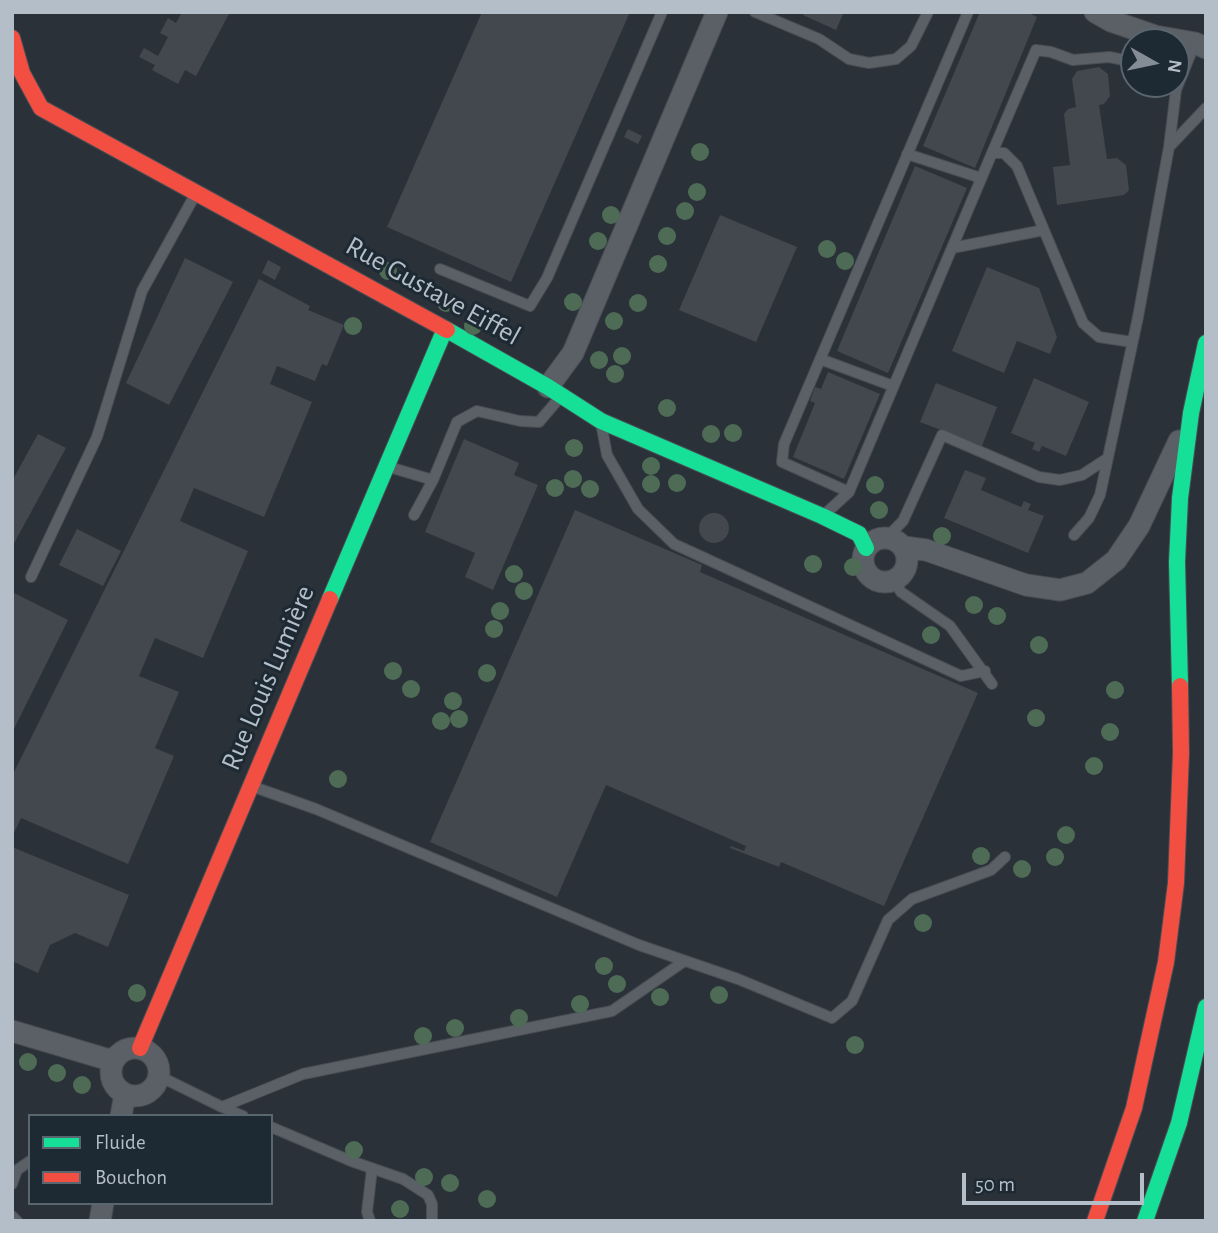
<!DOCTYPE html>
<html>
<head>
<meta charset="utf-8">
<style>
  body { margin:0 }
  #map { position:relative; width:1218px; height:1233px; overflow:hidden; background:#2a3138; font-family:"Alegreya Sans",sans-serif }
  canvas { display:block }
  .frame { position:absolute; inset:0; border:14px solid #b4bec9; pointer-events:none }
  .legend { position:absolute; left:28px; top:1114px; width:245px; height:91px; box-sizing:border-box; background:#1d2933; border:2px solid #59656f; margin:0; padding:9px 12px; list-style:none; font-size:21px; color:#b4bec9 }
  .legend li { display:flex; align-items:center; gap:14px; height:35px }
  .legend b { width:35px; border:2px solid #59656f }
  .north { position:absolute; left:1120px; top:28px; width:70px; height:70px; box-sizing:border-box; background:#1d2933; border:2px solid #59656f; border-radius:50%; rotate:99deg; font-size:19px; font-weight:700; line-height:28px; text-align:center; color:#b4bec9 }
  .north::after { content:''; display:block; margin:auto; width:24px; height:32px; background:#848d96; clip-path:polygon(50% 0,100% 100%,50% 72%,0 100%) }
  .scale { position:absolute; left:962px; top:1173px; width:182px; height:32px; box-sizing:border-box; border:4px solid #b4bec9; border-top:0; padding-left:9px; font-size:21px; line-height:24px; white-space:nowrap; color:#b4bec9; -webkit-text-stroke:5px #1d2933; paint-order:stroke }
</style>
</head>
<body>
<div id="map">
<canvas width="1218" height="1233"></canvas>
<div class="frame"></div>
<ul class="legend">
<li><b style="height:9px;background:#16e098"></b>Fluide</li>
<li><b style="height:9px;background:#f24e42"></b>Bouchon</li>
</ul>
<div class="north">N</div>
<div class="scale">50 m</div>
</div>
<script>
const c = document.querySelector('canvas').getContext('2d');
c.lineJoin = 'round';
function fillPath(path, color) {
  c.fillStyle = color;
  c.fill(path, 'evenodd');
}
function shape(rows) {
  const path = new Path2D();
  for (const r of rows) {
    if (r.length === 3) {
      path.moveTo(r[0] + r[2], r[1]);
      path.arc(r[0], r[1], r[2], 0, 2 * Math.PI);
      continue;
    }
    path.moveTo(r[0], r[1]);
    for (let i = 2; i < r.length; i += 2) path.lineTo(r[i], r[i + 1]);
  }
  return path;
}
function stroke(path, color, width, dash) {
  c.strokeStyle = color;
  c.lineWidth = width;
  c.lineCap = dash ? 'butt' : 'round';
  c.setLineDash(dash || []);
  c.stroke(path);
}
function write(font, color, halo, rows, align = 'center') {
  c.font = font + ' "Alegreya Sans",sans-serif';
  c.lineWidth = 6;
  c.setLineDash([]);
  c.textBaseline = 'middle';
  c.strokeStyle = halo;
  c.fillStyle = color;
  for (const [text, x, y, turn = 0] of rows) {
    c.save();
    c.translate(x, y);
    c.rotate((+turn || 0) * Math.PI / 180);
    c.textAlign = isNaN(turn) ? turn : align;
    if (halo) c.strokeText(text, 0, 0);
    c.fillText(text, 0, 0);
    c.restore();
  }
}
const building = shape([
  [182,12,230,12,196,76,185,70,178,84,152,70,155,65,139,57,144,48,158,56,168,37,160,33,168,18,176,23],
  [482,12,630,12,511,282,387,227],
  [804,12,844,12,836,30,803,15],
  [980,12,1027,12,1037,17,975,168,923,146],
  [1099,67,1108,74,1110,96,1104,104,1099,105,1107,159,1117,158,1126,165,1129,190,1124,195,1057,205,1053,167,1070,165,1064,114,1068,109,1076,107,1072,79,1077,71],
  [628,129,642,136,638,144,624,137],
  [915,166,967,188,888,373,837,351],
  [720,215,797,247,756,342,679,310],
  [185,258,233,282,169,405,126,383],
  [268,260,281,267,275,280,262,273],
  [987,267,1039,288,1057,337,1050,354,1017,341,1004,373,952,351],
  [259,279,310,306,308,310,344,325,327,366,322,364,315,381,277,366,270,384,312,402,264,517,194,488,180,521,248,551,203,658,155,638,139,676,179,692,155,748,174,756,128,864,21,818,12,837,12,776],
  [828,372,880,394,844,479,793,457,815,403,810,401,815,387,821,389],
  [1034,378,1089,402,1066,456,1042,446,1039,452,1032,449,1035,443,1011,433],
  [936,383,997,407,982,446,920,422],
  [38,434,66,448,12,547,12,481],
  [464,439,519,463,514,475,538,485,493,590,465,577,475,553,425,532],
  [965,470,986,478,981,490,1021,507,1024,501,1031,504,1028,510,1044,516,1028,553,944,518],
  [575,510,702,565,700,572,978,693,884,906,781,862,779,867,730,848,731,846,744,851,746,846,606,785,557,897,430,842],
  [714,528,15],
  [77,529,121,551,103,586,59,565],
  [12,592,68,620,12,733],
  [12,847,129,895,108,947,75,933,50,945,38,973,12,961]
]);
const lane = shape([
  [755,12,819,39,849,59,869,63,896,59,911,46,928,12],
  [1169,147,1206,108],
  [992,153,1036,50,1051,52,1073,60,1109,57,1134,62],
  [907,154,981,178],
  [952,248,1044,230],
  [440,269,530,306,547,278,662,12],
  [820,359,893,386],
  [602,428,607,455,638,509,674,544,961,676,985,671],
  [389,467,433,480],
  [849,492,782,462,784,444,968,12],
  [414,515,433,480,457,422,477,411,520,421,539,422,561,396],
  [824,515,849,492,992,153,1004,153,1017,166,1083,323,1099,337,1132,342],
  [1074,535,1089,518,1100,495,1138,317,1169,147,1176,90,1195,43],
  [887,537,903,521,942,435,1039,477,1060,480,1082,475,1108,458],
  [31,577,97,437,142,291,195,195],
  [894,581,901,592,950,626,992,684],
  [254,787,316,809,639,945,738,979,832,1018,852,1001,888,920,912,899,991,870,1005,857],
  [159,1076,222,1107,303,1074,612,1011,683,962],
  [222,1107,243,1116],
  [271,1127,351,1161,403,1179,428,1195,432,1204,432,1221],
  [12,1184,17,1170,30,1161],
  [12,1216,17,1221],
  [370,1221,367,1212,372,1169]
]);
const street = shape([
  [1095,12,1111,21,1155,36,1195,43,1206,48],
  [548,387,573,353,717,12],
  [885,560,22],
  [904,547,926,550,1026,585,1060,590,1087,583,1116,560,1139,526,1179,441],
  [12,1031,113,1061],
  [135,1072,24],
  [121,1116,125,1094],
  [100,1221,103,1203]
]);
const fast = shape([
  [447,330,548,387,601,421,822,516,859,534,866,548],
  [330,599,445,329],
  [1180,686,1177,562,1180,498,1191,413,1206,343],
  [1145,1221,1179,1123,1206,1007]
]);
const jam = shape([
  [12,38,22,73,41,108,447,330],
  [140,1048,330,599],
  [1095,1221,1134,1108,1166,962,1176,883,1181,753,1180,686]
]);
const trees = [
  [700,152],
  [697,192],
  [685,211],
  [611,215],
  [667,236],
  [598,241],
  [827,249],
  [845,261],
  [658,264],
  [388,271],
  [413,282],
  [573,302],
  [446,303],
  [638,303],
  [614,321],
  [353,326],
  [473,326],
  [622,356],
  [599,360],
  [615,374],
  [667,408],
  [733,433],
  [711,434],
  [574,448],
  [651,466],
  [573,479],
  [677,483],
  [651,484],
  [875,485],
  [555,488],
  [590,489],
  [879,510],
  [942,536],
  [813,564],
  [853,567],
  [514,574],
  [524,591],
  [974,605],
  [500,611],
  [997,616],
  [494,629],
  [931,635],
  [1039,645],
  [393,671],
  [487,673],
  [411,689],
  [1115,690],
  [453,701],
  [1036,718],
  [459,719],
  [441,721],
  [1110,732],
  [1094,766],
  [338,779],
  [1066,835],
  [981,856],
  [1055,857],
  [1022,869],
  [923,923],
  [604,966],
  [617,984],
  [137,993],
  [719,995],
  [660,997],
  [580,1004],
  [519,1018],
  [455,1028],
  [423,1036],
  [855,1045],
  [28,1062],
  [57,1073],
  [82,1085],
  [354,1150],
  [424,1177],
  [450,1183],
  [487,1199],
  [400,1209]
];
const streetNames = [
  ["Rue Gustave Eiffel",433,291,29],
  ["Rue Louis Lumière",268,678,-67]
];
fillPath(building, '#42484e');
stroke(lane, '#484d53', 12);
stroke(street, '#484d53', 23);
stroke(fast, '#484d53', 18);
stroke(jam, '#484d53', 18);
stroke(lane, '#5a6066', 10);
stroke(street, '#5a6066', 21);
stroke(fast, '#16e098', 16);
stroke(jam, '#f24e42', 16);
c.fillStyle = '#4e6b56';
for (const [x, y] of trees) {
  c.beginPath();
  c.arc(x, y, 9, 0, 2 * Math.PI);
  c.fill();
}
write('28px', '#b4bec9', '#1d2933', streetNames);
</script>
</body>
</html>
